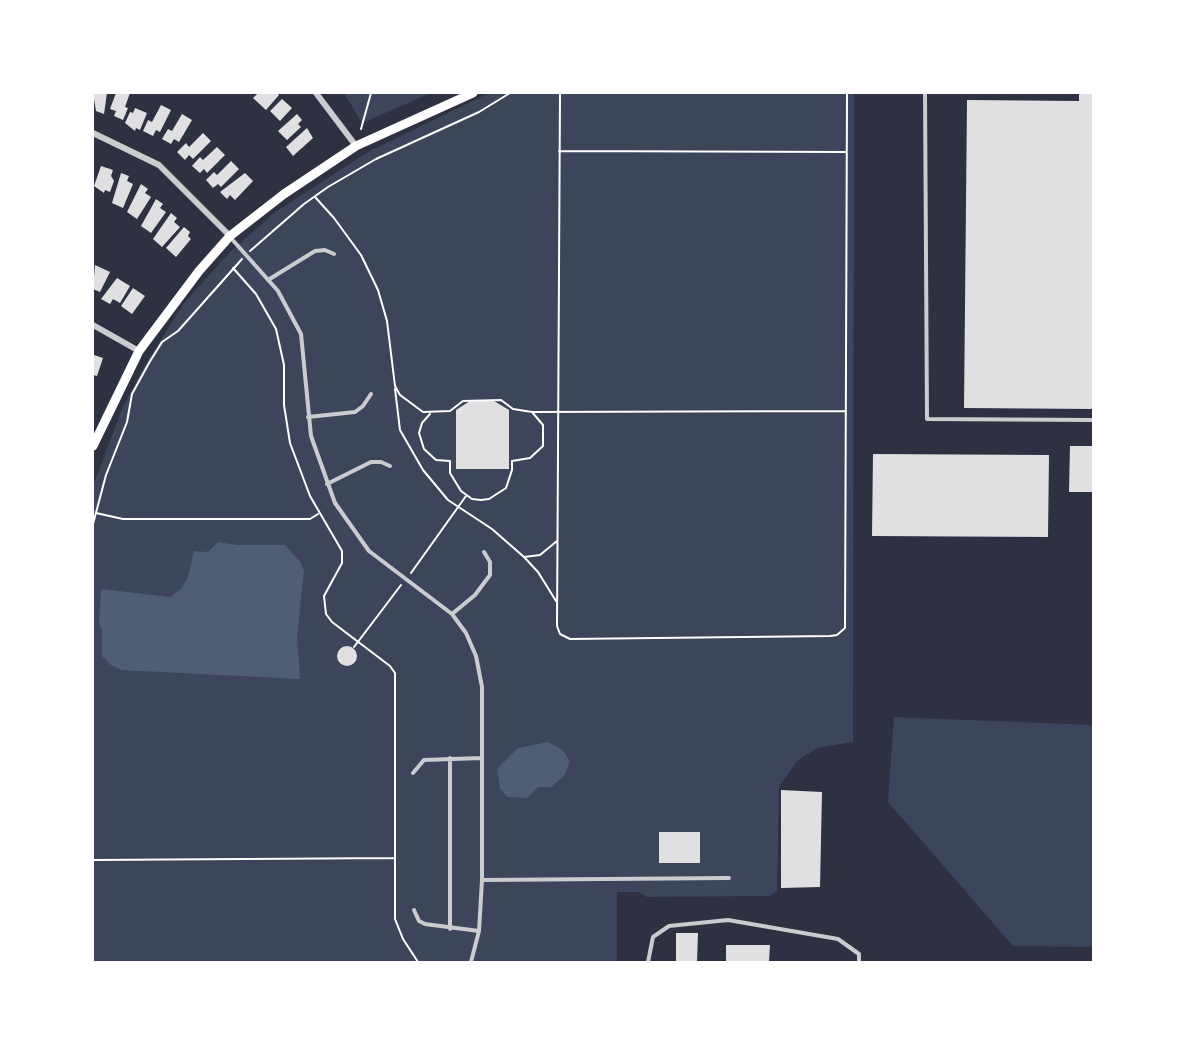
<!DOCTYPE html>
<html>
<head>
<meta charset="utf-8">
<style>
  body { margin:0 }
  #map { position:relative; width:1186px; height:1055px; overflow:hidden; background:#2d3142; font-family:"Space Grotesk",sans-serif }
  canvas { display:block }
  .frame { position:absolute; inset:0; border:94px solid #fff; pointer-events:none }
</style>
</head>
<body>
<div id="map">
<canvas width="1186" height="1055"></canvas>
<div class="frame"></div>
</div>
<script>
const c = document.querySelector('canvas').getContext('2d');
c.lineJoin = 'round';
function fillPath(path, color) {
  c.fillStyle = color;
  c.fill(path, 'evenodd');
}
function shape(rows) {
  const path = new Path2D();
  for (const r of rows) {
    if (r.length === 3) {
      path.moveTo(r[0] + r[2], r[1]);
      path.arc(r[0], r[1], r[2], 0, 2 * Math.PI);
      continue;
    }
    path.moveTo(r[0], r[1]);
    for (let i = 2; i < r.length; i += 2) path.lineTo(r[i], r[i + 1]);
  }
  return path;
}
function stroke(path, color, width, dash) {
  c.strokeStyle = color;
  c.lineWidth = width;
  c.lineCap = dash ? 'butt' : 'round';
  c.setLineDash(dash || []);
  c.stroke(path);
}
const green = shape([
  [344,93,431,93,362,123],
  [489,93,854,93,853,742,818,748,798,760,779,787,777,891,770,896,647,897,638,892,617,892,617,962,93,962,93,486,121,411,145,365,184,303,230,252,274,213,368,152],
  [894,717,1093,725,1093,947,1013,946,888,802]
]);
const water = shape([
  [218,542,237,545,285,545,301,563,304,571,297,637,300,679,121,670,111,665,102,656,102,630,99,624,101,589,170,597,181,589,188,577,194,551,208,552],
  [548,742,563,750,570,762,564,776,551,787,538,787,527,798,508,797,500,789,497,769,518,748]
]);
const building = shape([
  [93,93,107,93,104,114,96,111],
  [116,93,130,93,125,107,128,108,123,120,114,116,116,111,110,109],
  [258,93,277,93,279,95,266,110,253,98],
  [1079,93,1093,93,1093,409,964,408,967,100,1079,101],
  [282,99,292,108,280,121,270,111],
  [161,105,171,110,160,132,156,130,153,136,143,131,148,120,152,122],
  [135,108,147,113,140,130,136,128,135,131,125,123,130,112,133,113],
  [182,114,192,120,179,142,174,139,171,144,162,139,168,129,172,131],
  [297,114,302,120,298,124,301,127,287,140,278,131],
  [307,128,313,138,293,156,286,147],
  [203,133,211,141,193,159,189,155,185,160,177,152,186,143,189,147],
  [217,147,225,155,207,173,204,169,200,173,192,166,200,157,203,160],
  [231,161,239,169,221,187,218,184,213,188,206,180,214,172,217,175],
  [101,166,113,170,111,176,114,181,110,192,105,190,104,193,94,186],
  [121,173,129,176,127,181,133,184,123,208,112,203],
  [245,173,253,181,235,200,230,195,227,199,220,192],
  [141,184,148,189,145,193,151,197,137,219,127,212],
  [156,199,163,204,160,208,166,212,151,233,141,226],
  [171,213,177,218,174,222,180,227,162,247,153,239],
  [184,227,190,232,188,236,191,239,176,257,166,248],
  [95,265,110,272,100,292,93,289],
  [117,278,130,286,120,303,113,299,110,304,101,299],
  [133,288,145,296,132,314,121,306],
  [94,355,103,358,97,376,93,375],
  [470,401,494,401,509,410,509,469,456,469,456,410],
  [1070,446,1093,446,1093,492,1069,492],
  [873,454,1049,455,1048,537,872,536],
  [347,656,10],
  [781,790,822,792,820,887,781,888],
  [659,832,700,832,700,863,659,863],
  [676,933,698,933,697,962,676,962],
  [726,945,770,945,769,962,726,962]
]);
const path = shape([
  [560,93,557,626,560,634,570,639,830,636,837,635,845,628,847,93],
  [361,129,371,93],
  [559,151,847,152],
  [315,197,334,218,361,255,378,290,387,321,395,386,400,395,423,412,450,411,463,401,501,400,513,409,532,412,846,411],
  [250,251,304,204,328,187,376,159,479,112,510,93],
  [233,268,256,294,276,329,284,365,284,405,290,443,310,496,342,551,342,563,324,596,326,614,332,622,390,666,395,673,395,919,403,939,418,962],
  [395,389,400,430,423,470,448,500,492,529,524,557,540,555,557,541],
  [430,414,422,423,419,433,424,449,436,460,450,461,450,473,461,491,472,499,481,500,489,499,506,488,512,470,512,461,530,458,543,446,543,425,532,412],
  [96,513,123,519,310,519,318,514],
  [93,524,106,475,127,422,132,394,149,363,162,342,178,331,242,259],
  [524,557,538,572,556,601],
  [411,573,466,496],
  [354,647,401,585],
  [93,860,395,858]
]);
const service = shape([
  [925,93,927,419,1093,420],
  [230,237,278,291,301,334,311,436,335,503,369,551,452,614,466,633,476,656,482,687,482,880,479,931,471,962],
  [268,280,315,251,325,250,334,254],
  [308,417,355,412,363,406,371,394],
  [327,484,371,462,381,462,390,466],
  [452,614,475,595,490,575,490,562,484,552],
  [450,758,450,929],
  [413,773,424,760,481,758],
  [482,880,729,878],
  [414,910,419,921,425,924,479,931],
  [648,962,653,937,669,926,728,920,838,939,859,954,859,962]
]);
const minor = shape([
  [316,93,356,146],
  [93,133,159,165,230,236],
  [93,325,139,351]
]);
const secondary = shape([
  [93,446,139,351,199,271,230,236,284,194,356,146,473,93]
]);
fillPath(green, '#3c4559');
fillPath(water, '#4f5d75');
fillPath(building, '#e0e0e3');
stroke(path, '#fff', 2);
stroke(service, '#caccd0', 4);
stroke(minor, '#caccd0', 6);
stroke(secondary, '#fff', 9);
</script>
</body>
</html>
